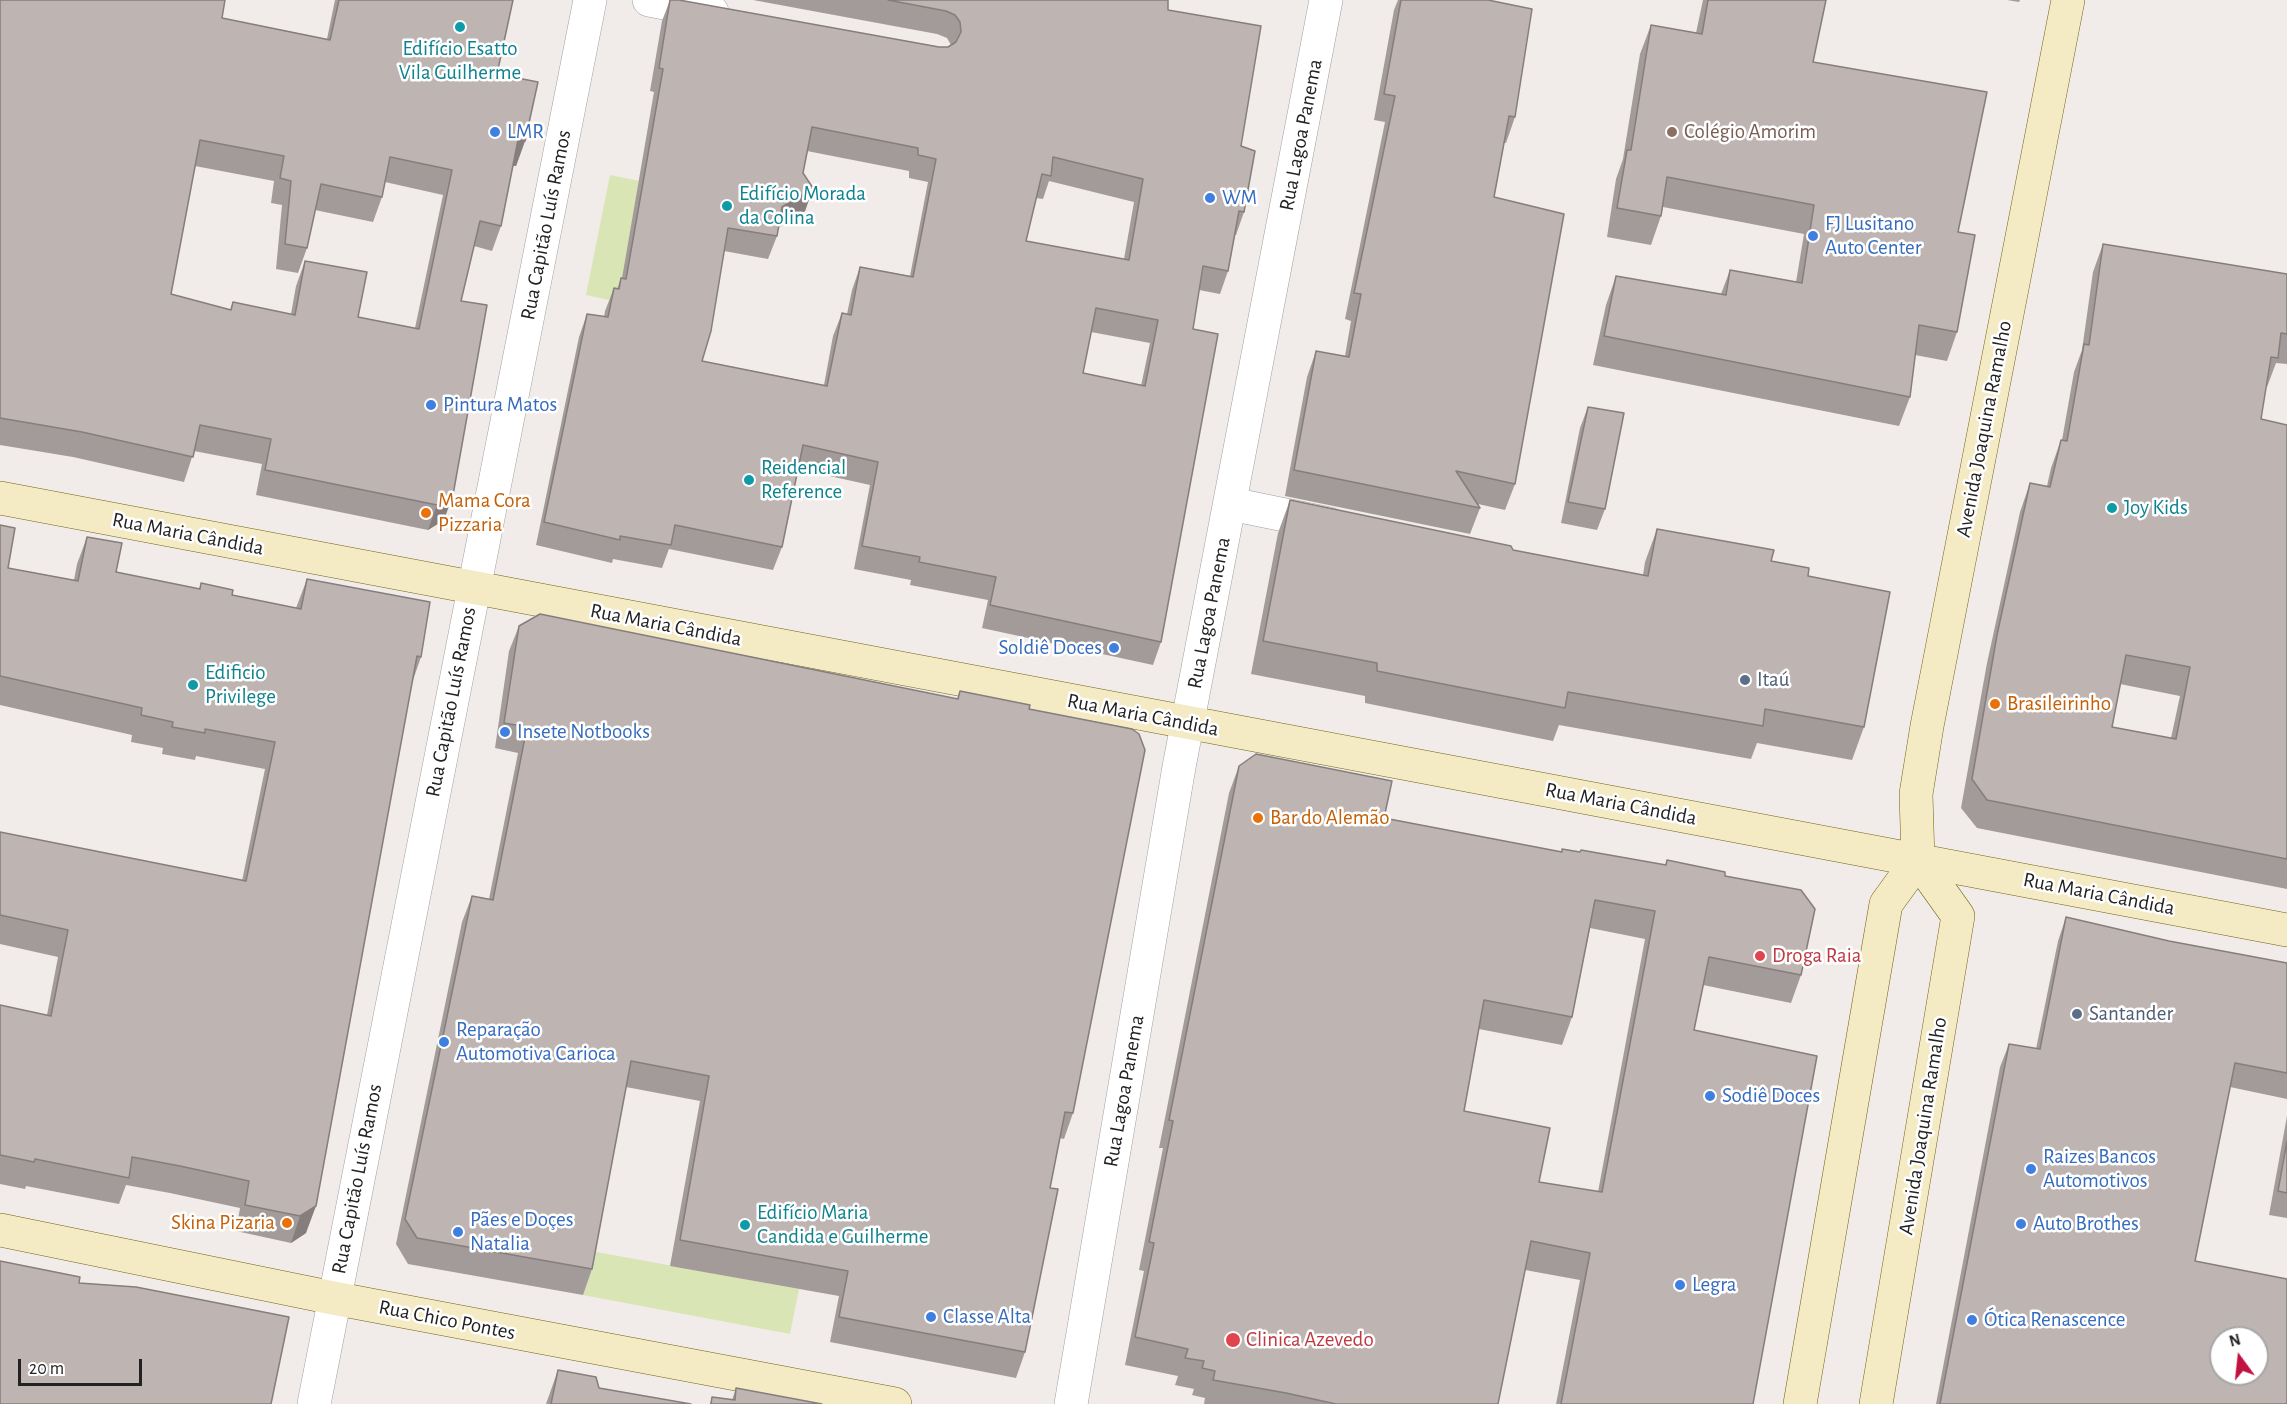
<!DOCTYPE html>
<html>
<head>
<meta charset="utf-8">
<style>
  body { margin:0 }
  #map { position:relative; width:2287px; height:1404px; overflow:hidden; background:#f1ece9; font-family:"Alegreya Sans",sans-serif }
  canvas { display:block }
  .north { position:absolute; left:2209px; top:1326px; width:60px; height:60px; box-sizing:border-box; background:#fff; border:2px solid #a7a7a7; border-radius:50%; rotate:345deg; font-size:16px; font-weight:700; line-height:24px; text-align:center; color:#222 }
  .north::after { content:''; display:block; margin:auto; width:21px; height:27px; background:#c01340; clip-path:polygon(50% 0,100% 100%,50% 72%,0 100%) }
  .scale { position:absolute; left:18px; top:1359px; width:124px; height:27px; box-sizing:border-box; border:3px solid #222; border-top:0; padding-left:8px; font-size:18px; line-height:21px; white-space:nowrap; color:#222; -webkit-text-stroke:4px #fff; paint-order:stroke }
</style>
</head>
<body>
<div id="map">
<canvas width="2287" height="1404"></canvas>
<div class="north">N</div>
<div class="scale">20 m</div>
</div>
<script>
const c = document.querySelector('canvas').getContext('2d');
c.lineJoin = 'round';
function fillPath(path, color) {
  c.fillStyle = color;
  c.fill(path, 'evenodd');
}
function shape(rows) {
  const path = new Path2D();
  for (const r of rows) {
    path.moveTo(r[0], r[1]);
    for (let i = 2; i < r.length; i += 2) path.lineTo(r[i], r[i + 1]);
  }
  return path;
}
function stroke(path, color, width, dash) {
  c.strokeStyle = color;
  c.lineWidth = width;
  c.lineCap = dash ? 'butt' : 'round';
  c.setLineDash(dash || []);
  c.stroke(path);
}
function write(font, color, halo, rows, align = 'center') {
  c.font = font + ' "Alegreya Sans",sans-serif';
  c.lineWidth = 5;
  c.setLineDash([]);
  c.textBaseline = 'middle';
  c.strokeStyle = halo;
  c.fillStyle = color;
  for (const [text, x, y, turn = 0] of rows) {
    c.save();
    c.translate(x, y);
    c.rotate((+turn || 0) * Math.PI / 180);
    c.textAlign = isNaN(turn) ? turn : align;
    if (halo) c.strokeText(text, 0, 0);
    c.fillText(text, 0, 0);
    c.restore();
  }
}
const grass = shape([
  [610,175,639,181,618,302,586,295],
  [591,1251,799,1289,790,1334,583,1295]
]);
const minor = shape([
  [649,0,712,12],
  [1231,504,1329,524],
  [474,589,590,0],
  [1071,1404,1179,767,1326,0]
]);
const tertiary = shape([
  [314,1404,474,589]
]);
const secondary = shape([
  [0,498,2287,930],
  [0,1230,333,1298,895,1404],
  [1800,1404,1886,904,1918,860,1916,794,1927,726,2068,0],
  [1876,1404,1958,916,1918,860]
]);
const wall = shape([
  [0,0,222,18,327,39,335,0,513,0,497,74,525,141,516,166,513,166,501,226,492,251,474,246,461,301,444,520,428,530,256,495,262,464,194,451,184,482,73,457,0,445],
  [195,166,274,181,271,203,282,205,276,269,298,273,307,248,315,210,373,222,382,197,385,182,443,195,415,328,358,317,305,261,296,286,291,314,233,302,230,310,171,294],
  [670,0,939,47,948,47,951,45,947,38,937,34,753,0,1168,0,1168,10,1241,146,1244,212,1236,235,1235,235,1228,271,1220,294,1199,290,1193,329,1161,642,1153,665,982,628,988,600,910,585,911,580,854,569,870,485,798,469,782,547,773,570,669,549,662,568,613,559,612,563,536,545,579,337,587,314,604,317,605,311,614,288,617,289,621,278,622,278,654,92,650,91,662,21],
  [807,151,909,171,909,178,928,182,910,276,860,267,852,290,847,314,842,313,833,336,824,385,702,361,724,251,768,259,777,236,778,228,805,211,813,188,803,173],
  [1049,181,1134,202,1124,259,1026,241,1036,198,1043,199],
  [1091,332,1150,343,1141,386,1083,373],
  [1398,0,1401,0,1515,117,1506,143,1504,143,1494,197,1515,484,1505,510,1478,504,1480,508,1470,534,1285,496,1307,377,1316,351,1345,356,1351,321,1345,319,1385,122,1374,120,1394,10],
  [1703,0,1826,0,1813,62,1958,232,1957,332,1947,361,1915,355,1910,397,1899,426,1593,365,1606,305,1616,276,1721,294,1730,270,1796,282,1804,234,1663,207,1661,216,1651,245,1607,237,1616,179,1623,159,1640,54,1651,25,1696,33],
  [2007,0,2020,0,2019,2],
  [2103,244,2287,274,2287,364,2276,363,2267,387,2266,386,2261,419,2287,425,2287,889,1977,828,1961,808,1987,663,2020,512,2030,483,2047,486,2051,468,2061,440,2062,440,2074,372,2082,350,2093,272],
  [2120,684,2180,696,2171,738,2112,727],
  [1588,407,1605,509,1597,530,1561,523,1580,428],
  [1290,500,1513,550,1643,575,1645,562,1657,529,1771,561,1808,576,1864,727,1852,760,1757,743,1751,759,1559,725,1553,741,1365,703,1365,696,1251,674,1278,533],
  [0,525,8,568,74,580,77,564,87,537,116,572,199,589,201,583,232,595,296,608,307,579,421,657,412,683,306,1233,291,1243,236,1231,240,1208,170,1193,126,1185,119,1204,26,1186,25,1189,0,1184,0,1005,47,1015,58,957,0,944,0,832,242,881,265,769,196,756,195,760,162,754,163,748,131,742,132,735,0,705],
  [519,626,957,699,960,691,1029,709,1073,1113,1064,1139,1060,1138,1050,1188,1025,1352,1016,1378,830,1342,839,1296,670,1266,700,1101,626,1087,592,1269,583,1295,408,1264,396,1244,462,922,472,896,489,899,518,753,495,748,509,651],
  [1239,766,1384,818,1561,852,1665,865,1667,860,1725,876,1801,975,1791,1003,1703,985,1694,1030,1753,1404,1556,1404,1580,1280,1525,1270,1498,1404,1204,1404,1205,1398,1192,1395,1194,1389,1175,1385,1178,1376,1125,1365,1144,1271,1139,1270,1163,1148,1159,1148,1164,1123,1229,793],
  [1590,928,1645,939,1598,1192,1539,1182,1464,1111,1479,1029,1562,1045,1572,1017],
  [2066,917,2169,941,2287,963,2287,1099,2230,1087,2195,1261,2287,1404,1936,1404,2000,1067,2009,1044,2036,1049,2058,941],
  [2287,1116,2287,1218,2269,1215],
  [558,1370,599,1388,691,1404,546,1404],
  [736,1388,822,1404,710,1404,712,1397,732,1400]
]);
const shadedWall = shape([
  [518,140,525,141,516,166,509,165],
  [813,188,805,211,774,230,782,207],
  [453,495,444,520,428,530,437,505],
  [316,1206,306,1233,291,1243,300,1216]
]);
const building = shape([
  [0,0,225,0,222,18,330,40,339,0,513,0,497,74,538,82,525,141,518,140,501,226,480,221,461,301,487,305,453,495,437,505,265,470,271,439,200,425,193,457,82,432,0,418,0,0],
  [200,140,284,156,280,178,291,181,285,244,307,248,321,184,382,197,390,157,452,170,419,329,358,317,367,272,305,261,295,315,233,302,231,310,171,294,200,140],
  [670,0,679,0,939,47,948,47,956,42,961,32,960,22,955,15,946,11,888,0,1168,0,1168,10,1261,26,1241,146,1255,151,1244,212,1239,211,1228,271,1203,266,1193,329,1218,334,1161,642,990,605,996,577,919,562,920,557,862,546,878,462,803,445,782,547,675,525,671,545,620,536,620,540,544,522,587,314,608,317,614,288,619,289,621,278,626,279,663,69,659,68,670,0],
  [812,127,918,148,918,155,936,159,913,277,860,267,851,315,842,313,827,386,702,361,711,331,728,228,777,236,782,207,813,188,803,173,812,127],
  [1053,157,1143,179,1129,260,1026,241,1042,174,1051,176,1053,157],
  [1096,308,1158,320,1145,386,1083,373,1096,308],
  [1401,0,1488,0,1532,9,1515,117,1509,116,1494,197,1564,214,1515,484,1456,471,1480,508,1294,470,1316,351,1349,357,1361,294,1354,293,1395,96,1384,94,1401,0],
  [1708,0,1826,0,1813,62,1987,92,1958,232,1975,235,1957,332,1919,325,1910,397,1604,336,1616,276,1726,295,1730,270,1802,283,1814,205,1667,177,1661,216,1617,208,1627,150,1631,150,1651,25,1702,34,1708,0],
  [2103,244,2287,274,2287,334,2281,333,2278,358,2271,357,2261,419,2287,425,2287,859,1987,800,1972,779,1997,635,2030,483,2050,487,2061,440,2067,441,2084,344,2089,345,2103,244],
  [2126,655,2190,667,2176,739,2112,727,2126,655],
  [1588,407,1624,413,1605,509,1568,502,1588,407],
  [1290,500,1511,546,1513,550,1648,576,1657,529,1774,550,1771,561,1809,568,1808,576,1890,592,1864,727,1765,709,1763,726,1568,692,1565,708,1377,671,1377,663,1263,641,1290,500],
  [0,525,15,528,8,568,78,581,87,537,122,543,116,572,200,589,201,583,233,590,232,595,301,609,307,579,430,602,421,657,417,656,316,1206,300,1216,245,1205,249,1181,180,1166,132,1157,129,1178,35,1159,34,1162,0,1155,0,1005,51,1016,68,930,0,915,0,832,246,881,275,742,205,729,205,733,172,727,173,722,141,715,142,708,0,676,0,525],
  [540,614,958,699,960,691,1030,705,1029,709,1132,729,1139,734,1145,750,1073,1113,1065,1112,1050,1188,1058,1189,1025,1352,839,1317,848,1271,680,1240,709,1076,631,1061,592,1269,417,1238,405,1219,472,896,493,900,527,727,504,723,519,626,540,614],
  [1256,754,1392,781,1384,818,1562,852,1562,849,1580,852,1581,850,1666,865,1667,860,1725,872,1725,876,1801,890,1815,909,1801,975,1709,957,1694,1030,1817,1056,1753,1404,1561,1404,1590,1253,1531,1241,1498,1404,1336,1404,1286,1393,1213,1380,1215,1371,1202,1368,1204,1361,1185,1358,1188,1349,1135,1337,1154,1243,1149,1242,1173,1121,1169,1120,1174,1095,1239,766,1256,754],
  [1595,900,1655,911,1602,1192,1539,1182,1550,1128,1464,1111,1484,1000,1572,1017,1595,900],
  [2066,917,2169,941,2287,963,2287,1073,2235,1063,2195,1261,2287,1279,2287,1404,1940,1404,2009,1044,2040,1049,2066,917],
  [2221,1338,2257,1338,2257,1374,2221,1374,2221,1338],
  [2287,1141,2287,1193,2278,1191,2287,1141],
  [0,1261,80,1277,79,1283,136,1287,289,1317,271,1404,0,1404,0,1261],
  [558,1370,596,1377,599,1388,691,1404,551,1404,558,1370],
  [736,1388,822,1404,711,1404,712,1397,735,1400,736,1388]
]);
const markers = [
  [460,27,6,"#0f9aa8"],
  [495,132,6,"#3f7fe0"],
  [1672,132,6,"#8d6e63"],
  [1210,198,6,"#3f7fe0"],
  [727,206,6,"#0f9aa8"],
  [1813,236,6,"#3f7fe0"],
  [431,405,6,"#3f7fe0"],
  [749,480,6,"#0f9aa8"],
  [2112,508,6,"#0f9aa8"],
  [426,513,6,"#e8710a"],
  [1114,648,6,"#3f7fe0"],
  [1745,680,6,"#5c6f8a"],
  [193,685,6,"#0f9aa8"],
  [1995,704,6,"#e8710a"],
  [505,732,6,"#3f7fe0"],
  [1258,818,6,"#e8710a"],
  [1760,956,6,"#e0444e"],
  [2077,1014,6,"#5c6f8a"],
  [444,1042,6,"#3f7fe0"],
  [1710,1096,6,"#3f7fe0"],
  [2031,1169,6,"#3f7fe0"],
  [287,1223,6,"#e8710a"],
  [2021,1224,6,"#3f7fe0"],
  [745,1225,6,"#0f9aa8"],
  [458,1232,6,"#3f7fe0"],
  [1680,1285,6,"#3f7fe0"],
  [931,1317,6,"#3f7fe0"],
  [1972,1320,6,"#3f7fe0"],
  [1233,1340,8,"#e0444e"]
];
const cultureNames = [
  ["Edifício Esatto",460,49,"center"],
  ["Vila Guilherme",460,73,"center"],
  ["Edifício Morada",739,194],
  ["da Colina",739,218],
  ["Reidencial",761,468],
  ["Reference",761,492],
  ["Joy Kids",2124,508],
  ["Edificio",205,673],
  ["Privilege",205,697],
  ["Edifício Maria",757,1213],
  ["Candida e Guilherme",757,1237]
];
const shopNames = [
  ["LMR",507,132],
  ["WM",1222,198],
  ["FJ Lusitano",1825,224],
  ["Auto Center",1825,248],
  ["Pintura Matos",443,405],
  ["Soldiê Doces",1102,648,"right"],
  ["Insete Notbooks",517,732],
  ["Reparação",456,1030],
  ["Automotiva Carioca",456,1054],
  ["Sodiê Doces",1722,1096],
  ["Raizes Bancos",2043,1157],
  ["Automotivos",2043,1181],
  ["Pães e Doçes",470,1220],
  ["Natalia",470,1244],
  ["Auto Brothes",2033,1224],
  ["Legra",1692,1285],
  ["Classe Alta",943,1317],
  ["Ótica Renascence",1984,1320]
];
const educationNames = [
  ["Colégio Amorim",1684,132]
];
const streetNames = [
  ["Rua Lagoa Panema",1301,135,-79],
  ["Rua Capitão Luís Ramos",546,225,-79],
  ["Avenida Joaquina Ramalho",1984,429,-79],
  ["Rua Maria Cândida",188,534,11],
  ["Rua Lagoa Panema",1209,613,-79],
  ["Rua Maria Cândida",666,625,11],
  ["Rua Capitão Luís Ramos",451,702,-79],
  ["Rua Maria Cândida",1143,715,11],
  ["Rua Maria Cândida",1621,804,11],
  ["Rua Maria Cândida",2099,894,11],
  ["Rua Lagoa Panema",1124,1091,-80],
  ["Avenida Joaquina Ramalho",1923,1126,-81],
  ["Rua Capitão Luís Ramos",357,1179,-79],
  ["Rua Chico Pontes",447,1320,11]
];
const foodNames = [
  ["Mama Cora",438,501],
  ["Pizzaria",438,525],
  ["Brasileirinho",2007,704],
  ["Bar do Alemão",1270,818],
  ["Skina Pizaria",275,1223,"right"]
];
const serviceNames = [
  ["Itaú",1757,680],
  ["Santander",2089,1014]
];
const healthNames = [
  ["Droga Raia",1772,956],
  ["Clinica Azevedo",1246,1340]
];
fillPath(grass, '#d9e5b5');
stroke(minor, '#9f9f9f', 34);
stroke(tertiary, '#9f9f9f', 34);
stroke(secondary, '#716310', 34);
stroke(minor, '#fff', 33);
stroke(tertiary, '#fff', 33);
stroke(secondary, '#f4eac4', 33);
fillPath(wall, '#a39b99');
fillPath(shadedWall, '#857e7d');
fillPath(building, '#beb4b2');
stroke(building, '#857e7d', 1.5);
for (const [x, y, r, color] of markers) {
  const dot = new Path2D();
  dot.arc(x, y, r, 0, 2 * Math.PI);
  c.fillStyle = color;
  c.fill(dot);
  stroke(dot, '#fff', 2);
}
write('21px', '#0d838f', '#fff', cultureNames, 'left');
write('21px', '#366cbe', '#fff', shopNames, 'left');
write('21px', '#785e54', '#fff', educationNames, 'left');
write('21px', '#222', '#fff', streetNames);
write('21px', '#c56008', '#fff', foodNames, 'left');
write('21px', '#4e5e75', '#fff', serviceNames, 'left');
write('21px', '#be3a42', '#fff', healthNames, 'left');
</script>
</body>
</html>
